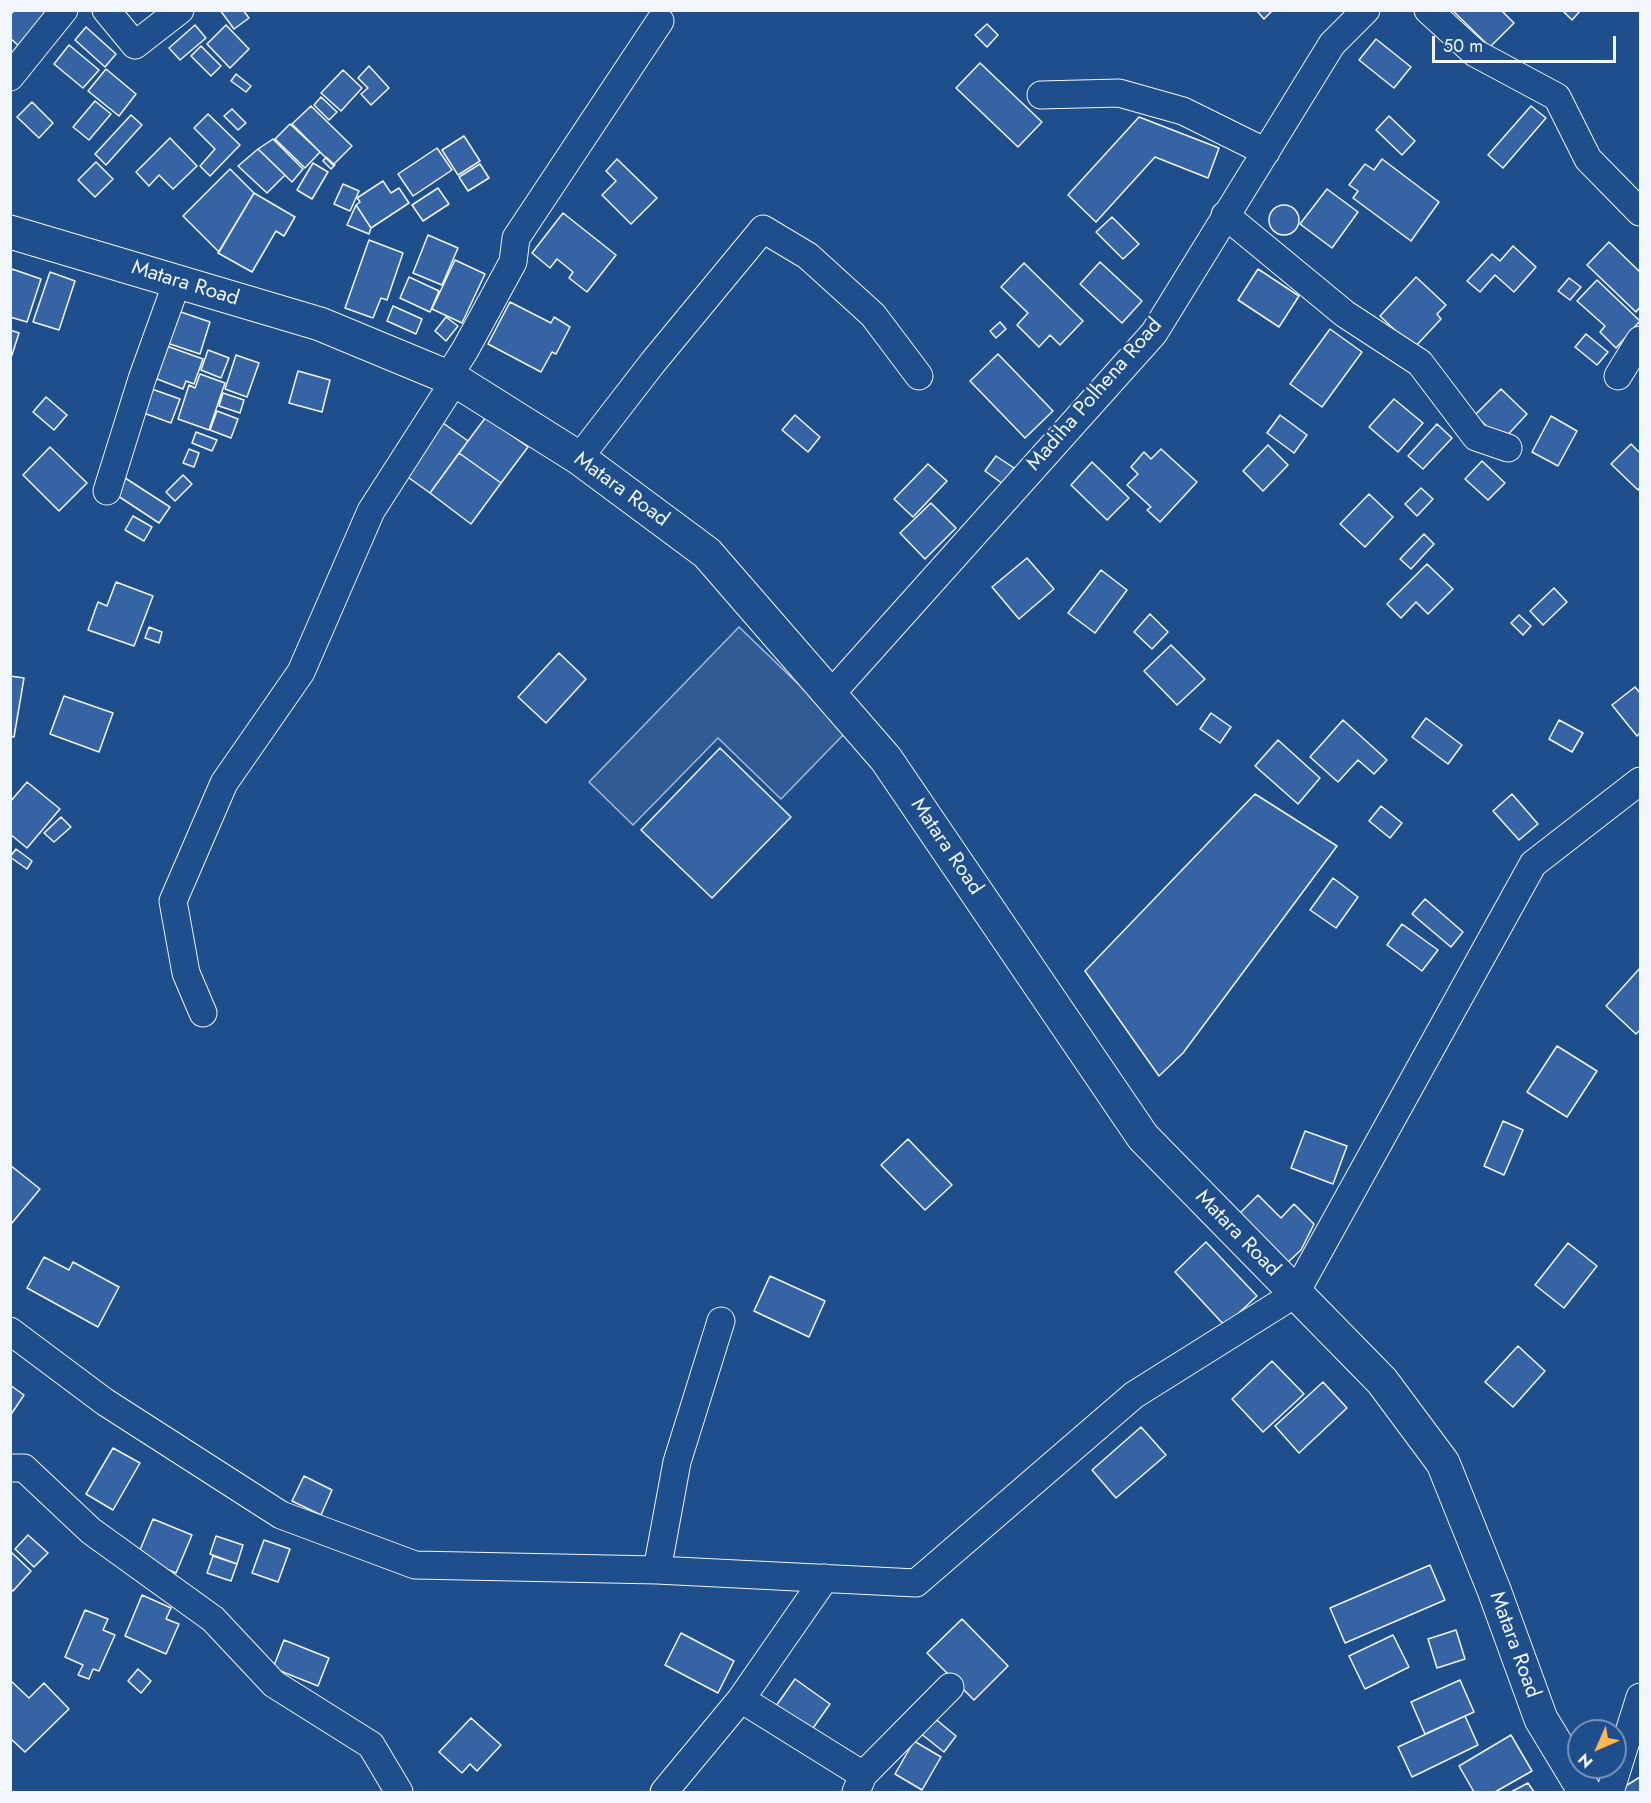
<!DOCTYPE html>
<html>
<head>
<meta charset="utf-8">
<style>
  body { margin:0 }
  #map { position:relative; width:1651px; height:1803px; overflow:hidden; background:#1f4e8c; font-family:Jost,sans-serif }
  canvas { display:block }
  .frame { position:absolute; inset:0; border:12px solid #f2f6ff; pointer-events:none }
  .north { position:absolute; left:1567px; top:1719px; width:60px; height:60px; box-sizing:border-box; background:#1f4e8c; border:2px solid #7391ba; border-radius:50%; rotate:225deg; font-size:16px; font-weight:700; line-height:24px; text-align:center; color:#f2f6ff }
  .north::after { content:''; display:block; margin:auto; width:21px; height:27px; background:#ffb74d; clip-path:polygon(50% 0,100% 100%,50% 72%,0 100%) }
  .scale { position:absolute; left:1432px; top:36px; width:184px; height:27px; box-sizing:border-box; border:3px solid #f2f6ff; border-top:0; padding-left:8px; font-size:18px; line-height:21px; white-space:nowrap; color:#f2f6ff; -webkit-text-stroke:4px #1f4e8c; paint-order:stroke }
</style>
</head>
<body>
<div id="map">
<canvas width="1651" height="1803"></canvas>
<div class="frame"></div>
<div class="north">N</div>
<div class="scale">50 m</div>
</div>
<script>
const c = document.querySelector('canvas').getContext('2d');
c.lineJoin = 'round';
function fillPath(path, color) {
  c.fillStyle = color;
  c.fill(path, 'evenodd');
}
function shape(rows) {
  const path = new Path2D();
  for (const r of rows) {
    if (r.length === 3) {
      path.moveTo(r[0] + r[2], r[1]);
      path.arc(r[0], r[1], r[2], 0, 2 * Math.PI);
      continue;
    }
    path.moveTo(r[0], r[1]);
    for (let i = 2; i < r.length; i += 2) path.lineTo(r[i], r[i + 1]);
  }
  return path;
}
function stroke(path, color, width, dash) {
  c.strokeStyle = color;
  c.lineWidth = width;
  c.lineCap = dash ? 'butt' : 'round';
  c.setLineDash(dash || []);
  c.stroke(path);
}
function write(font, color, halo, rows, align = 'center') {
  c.font = font + ' Jost,sans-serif';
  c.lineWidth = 4.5;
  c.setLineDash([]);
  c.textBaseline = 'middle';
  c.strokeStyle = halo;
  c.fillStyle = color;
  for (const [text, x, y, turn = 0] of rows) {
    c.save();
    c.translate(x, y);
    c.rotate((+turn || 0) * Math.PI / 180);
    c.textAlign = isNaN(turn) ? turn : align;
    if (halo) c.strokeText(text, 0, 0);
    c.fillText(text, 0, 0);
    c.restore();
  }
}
const built = shape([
  [739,627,847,731,781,799,718,738,633,825,589,782,739,627]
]);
const building = shape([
  [15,10,42,10,48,16,20,47,10,38,10,15,15,10],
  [220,10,243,10,249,18,234,29,220,10],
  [1256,10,1273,10,1264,19,1256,10],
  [1452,10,1501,10,1514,23,1490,47,1452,10],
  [1562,10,1581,10,1572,20,1562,10],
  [987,24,998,35,987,47,975,35,987,24],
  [195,25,206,38,180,60,169,48,195,25],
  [226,25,249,49,230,68,207,44,226,25],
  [86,27,116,54,105,67,75,40,86,27],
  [1376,39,1411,67,1394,88,1359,60,1376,39],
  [69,45,99,70,83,88,54,64,69,45],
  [201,46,221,66,211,76,191,56,201,46],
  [980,63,1042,122,1018,147,956,88,980,63],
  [369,66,389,88,371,105,361,94,368,88,358,78,369,66],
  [106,69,136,94,119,116,88,91,106,69],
  [343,70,362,88,341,111,321,93,343,70],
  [236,74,251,86,246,92,231,81,236,74],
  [321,97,337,112,329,120,314,105,321,97],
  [95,101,111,114,89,140,73,127,95,101],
  [32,102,53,123,39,138,17,117,32,102],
  [311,106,352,146,333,165,292,124,311,106],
  [1531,106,1546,118,1503,168,1488,155,1531,106],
  [232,109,246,123,238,130,224,116,232,109],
  [208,114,240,145,210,176,200,166,215,149,194,128,208,114],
  [131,115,142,125,106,165,95,154,131,115],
  [1389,116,1415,141,1402,155,1376,130,1389,116],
  [1139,117,1219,148,1208,178,1155,157,1096,222,1068,195,1139,117],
  [290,124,320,152,305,168,275,139,290,124],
  [464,136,480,161,458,175,442,150,464,136],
  [170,138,197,166,173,189,159,175,149,186,136,172,170,138],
  [273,139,303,169,292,182,258,149,273,139],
  [437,148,452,170,413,196,398,174,437,148],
  [258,149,285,175,267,193,238,166,258,149],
  [326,157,335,165,331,169,323,161,326,157],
  [617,159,657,198,631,224,602,195,616,181,606,171,617,159],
  [1382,159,1439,202,1411,241,1353,198,1358,191,1349,185,1365,164,1374,170,1382,159],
  [96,162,113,179,95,197,78,180,96,162],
  [313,163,328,172,312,199,297,190,313,163],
  [480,164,489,178,468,191,459,177,480,164],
  [230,169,254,193,219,252,183,216,230,169],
  [383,181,391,193,399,188,409,203,371,228,356,205,360,202,357,198,383,181],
  [343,184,359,191,350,211,334,204,343,184],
  [438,188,449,204,423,221,412,205,438,188],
  [1327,189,1358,212,1332,248,1300,224,1327,189],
  [254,193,295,217,284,236,276,231,252,272,218,253,254,193],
  [356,205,371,228,369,234,347,225,356,205],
  [1284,220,15],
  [563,213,616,255,587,292,569,278,573,272,557,259,550,268,532,253,563,213],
  [1112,217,1139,244,1123,259,1096,232,1112,217],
  [428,235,458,248,442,285,413,273,428,235],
  [369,240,403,253,387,300,381,298,373,318,345,308,369,240],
  [1609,242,1640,272,1640,307,1636,312,1587,265,1609,242],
  [1513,246,1536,267,1514,292,1495,275,1480,292,1467,281,1492,254,1500,261,1513,246],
  [455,260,485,274,462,323,432,309,455,260],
  [1100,262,1142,301,1122,323,1080,284,1100,262],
  [1024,263,1083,321,1060,345,1050,335,1039,347,1017,325,1028,313,1001,287,1024,263],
  [12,269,41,279,27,322,10,317,10,275,12,269],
  [1258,269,1299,296,1279,327,1238,300,1258,269],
  [50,272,75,281,59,330,33,322,50,272],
  [409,277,439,291,430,312,400,298,409,277],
  [1416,277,1446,305,1437,314,1441,319,1414,348,1380,316,1416,277],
  [1569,278,1581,287,1570,300,1558,291,1569,278],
  [1597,280,1640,321,1616,348,1600,332,1605,326,1577,301,1597,280],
  [510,302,551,323,554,317,570,327,556,354,552,352,541,372,488,344,510,302],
  [393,306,422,319,416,334,387,321,393,306],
  [175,310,210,322,200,354,164,342,175,310],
  [446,317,458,326,446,341,435,331,446,317],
  [1000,322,1006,329,996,338,990,331,1000,322],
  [1330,329,1362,352,1322,407,1290,384,1330,329],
  [10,330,19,333,12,355,10,354,10,330],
  [1586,334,1608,352,1597,365,1575,347,1586,334],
  [164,345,203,359,194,384,186,381,183,389,152,377,164,345],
  [208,350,229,358,221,378,201,370,208,350],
  [998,354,1053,411,1025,438,970,381,998,354],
  [236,355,259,363,247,397,225,389,236,355],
  [298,371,330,380,322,412,289,403,298,371],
  [200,374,225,383,209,430,178,419,189,385,195,388,200,374],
  [149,388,180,399,171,423,141,412,149,388],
  [1501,389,1527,414,1502,441,1475,415,1501,389],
  [223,393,244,400,240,413,219,406,223,393],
  [46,397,67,415,54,430,33,412,46,397],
  [1394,399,1423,423,1398,452,1369,427,1394,399],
  [217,411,238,419,231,438,210,430,217,411],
  [795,415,820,437,808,452,782,430,795,415],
  [1280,415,1307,435,1294,453,1267,433,1280,415],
  [1551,416,1577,431,1558,466,1532,452,1551,416],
  [486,417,528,447,501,483,459,453,486,417],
  [443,423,468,441,430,493,405,475,443,423],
  [1437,424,1452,438,1423,469,1408,456,1437,424],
  [196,432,217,440,212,451,192,443,196,432],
  [1631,444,1640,453,1640,487,1638,490,1611,464,1631,444],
  [1268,445,1288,465,1263,491,1243,471,1268,445],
  [50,447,87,483,59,511,23,475,50,447],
  [189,449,199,453,194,467,183,463,189,449],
  [1161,449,1197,482,1160,522,1147,510,1151,507,1127,485,1138,474,1131,467,1144,452,1151,459,1161,449],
  [459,453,501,483,471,524,430,493,459,453],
  [996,456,1014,468,1003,484,985,471,996,456],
  [1482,461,1505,483,1488,500,1465,479,1482,461],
  [1092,462,1129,498,1107,520,1071,485,1092,462],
  [928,464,947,481,913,517,894,499,928,464],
  [183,475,192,484,175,501,166,492,183,475],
  [122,476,170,507,159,523,112,492,122,476],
  [1421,488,1433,499,1417,516,1405,504,1421,488],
  [1369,494,1393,517,1365,547,1340,524,1369,494],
  [931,503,956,528,925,559,900,533,931,503],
  [133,516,152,527,144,541,125,530,133,516],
  [1424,534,1434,544,1411,569,1400,559,1424,534],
  [1027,558,1054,589,1019,619,992,587,1027,558],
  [1427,564,1453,589,1428,614,1416,602,1401,618,1387,604,1427,564],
  [1101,570,1127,590,1095,633,1068,613,1101,570],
  [116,582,153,596,134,646,88,630,98,602,107,606,116,582],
  [1554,588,1567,602,1543,625,1530,611,1554,588],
  [1150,614,1168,632,1152,649,1134,632,1150,614],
  [1519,615,1531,626,1523,635,1511,623,1519,615],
  [149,627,162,632,159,643,145,638,149,627],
  [1171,645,1205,679,1177,705,1144,671,1171,645],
  [559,653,586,679,546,723,518,697,559,653],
  [10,676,24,678,14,737,10,736,10,676],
  [1635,687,1640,693,1640,733,1637,736,1612,705,1635,687],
  [64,696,113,713,99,752,50,734,64,696],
  [1211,713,1231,727,1220,743,1200,729,1211,713],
  [1426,718,1462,745,1448,764,1412,737,1426,718],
  [1343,720,1387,760,1374,774,1358,760,1338,782,1310,757,1343,720],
  [1559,720,1583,733,1572,752,1549,739,1559,720],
  [1278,740,1320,778,1298,804,1255,766,1278,740],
  [720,748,791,817,712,898,641,830,720,748],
  [27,782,60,809,27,848,10,834,10,802,27,782],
  [1255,794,1337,846,1183,1053,1159,1076,1085,971,1255,794],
  [1512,794,1538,824,1519,840,1493,811,1512,794],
  [1381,806,1402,823,1390,838,1369,821,1381,806],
  [61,817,71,827,54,842,44,833,61,817],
  [16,849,32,861,27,869,10,857,16,849],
  [1333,878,1358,897,1336,928,1310,910,1333,878],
  [1425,899,1463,932,1451,947,1412,914,1425,899],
  [1402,924,1438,950,1422,971,1387,945,1402,924],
  [1640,968,1640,1030,1636,1034,1606,1006,1640,968],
  [1557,1046,1597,1071,1567,1117,1527,1092,1557,1046],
  [1503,1121,1523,1130,1504,1175,1484,1166,1503,1121],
  [1305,1131,1347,1146,1333,1184,1291,1168,1305,1131],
  [908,1139,952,1185,925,1210,881,1165,908,1139],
  [10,1165,40,1189,12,1223,10,1222,10,1165],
  [1258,1195,1281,1218,1294,1204,1314,1224,1301,1250,1286,1264,1238,1215,1258,1195],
  [1206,1242,1257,1296,1225,1326,1175,1272,1206,1242],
  [1568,1243,1597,1266,1564,1308,1535,1285,1568,1243],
  [44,1257,69,1270,73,1262,119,1287,98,1327,27,1288,44,1257],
  [770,1276,825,1301,809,1337,754,1311,770,1276],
  [1518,1346,1545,1371,1513,1407,1485,1382,1518,1346],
  [1272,1361,1304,1394,1263,1432,1232,1399,1272,1361],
  [1323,1382,1347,1408,1299,1453,1275,1426,1323,1382],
  [10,1385,24,1395,10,1416,10,1385],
  [1141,1427,1166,1455,1116,1498,1092,1470,1141,1427],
  [113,1448,140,1463,113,1510,86,1494,113,1448],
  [304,1476,332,1490,321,1515,292,1501,304,1476],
  [153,1519,192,1535,176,1573,137,1557,153,1519],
  [28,1535,48,1553,34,1567,15,1549,28,1535],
  [216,1536,243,1545,237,1564,210,1554,216,1536],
  [264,1540,290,1549,278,1582,252,1573,264,1540],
  [11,1552,31,1571,13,1591,10,1588,11,1552],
  [213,1556,237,1564,231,1581,207,1573,213,1556],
  [1430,1565,1445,1600,1345,1643,1330,1608,1430,1565],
  [142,1595,171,1608,166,1619,179,1624,166,1654,125,1636,142,1595],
  [85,1610,108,1619,103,1630,115,1635,99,1671,93,1669,89,1679,78,1675,83,1665,65,1657,85,1610],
  [962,1619,1008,1666,974,1700,927,1653,962,1619],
  [1456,1630,1465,1659,1437,1668,1428,1639,1456,1630],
  [681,1633,734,1661,718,1693,665,1665,681,1633],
  [1393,1635,1409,1667,1365,1689,1349,1656,1393,1635],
  [284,1640,329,1658,318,1686,273,1668,284,1640],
  [138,1669,151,1681,141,1693,128,1681,138,1669],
  [795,1679,830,1704,811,1731,776,1706,795,1679],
  [10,1680,29,1698,44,1683,69,1709,25,1752,10,1738,10,1680],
  [1460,1680,1474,1712,1425,1734,1411,1702,1460,1680],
  [1465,1716,1478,1745,1412,1777,1398,1747,1465,1716],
  [933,1717,956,1736,944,1752,920,1733,933,1717],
  [471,1718,501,1745,477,1771,470,1764,462,1773,439,1752,471,1718],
  [1511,1735,1532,1771,1495,1792,1474,1792,1459,1766,1511,1735],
  [914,1741,941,1757,922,1790,895,1774,914,1741],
  [1640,1777,1640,1792,1616,1792,1640,1777],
  [1528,1783,1534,1792,1511,1792,1528,1783]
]);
const minor = shape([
  [106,10,135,45,180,10],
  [1428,10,1475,53,1557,97,1588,159,1640,212],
  [10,77,64,10],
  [1041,95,1119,93,1183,111,1266,152],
  [1225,215,1345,314,1420,363,1476,437,1508,448],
  [1618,376,1640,340],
  [448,377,465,350,513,262,516,238,660,21],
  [579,458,654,361,763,229,808,256,873,315,919,376],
  [107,491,142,379,177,282],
  [830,695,1154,333,1332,44,1366,10],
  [203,1013,186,973,173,901,224,783,301,672,371,511,455,380],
  [10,1331,105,1402,281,1515,415,1565,657,1570,916,1583,1134,1395,1295,1294,1533,864,1640,781],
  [10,1468,24,1468,91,1531,213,1619,274,1684,371,1745,399,1792],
  [657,1570,677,1462,721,1321],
  [741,1699,863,1775,856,1792],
  [863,1775,950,1687],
  [664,1792,741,1699,825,1578],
  [1610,1792,1640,1697]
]);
const highway = shape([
  [10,232,320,324,455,380,579,458,707,553,886,759,1143,1137,1382,1381,1443,1463,1494,1590,1541,1719,1585,1792]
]);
const streetNames = [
  ["Matara Road",185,284,17],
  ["Madiha Polhena Road",1095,395,-49],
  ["Matara Road",621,490,36],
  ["Matara Road",946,847,56],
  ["Matara Road",1237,1234,46],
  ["Matara Road",1514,1645,70]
];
fillPath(built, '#305b95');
stroke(built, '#a8bbd7', 1.5);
fillPath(building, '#3563a3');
stroke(building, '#f2f6ff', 1.5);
stroke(minor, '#f2f6ff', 29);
stroke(highway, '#f2f6ff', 35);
stroke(minor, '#1f4e8c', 27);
stroke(highway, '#1f4e8c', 33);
write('21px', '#f2f6ff', '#1f4e8c', streetNames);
</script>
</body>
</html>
